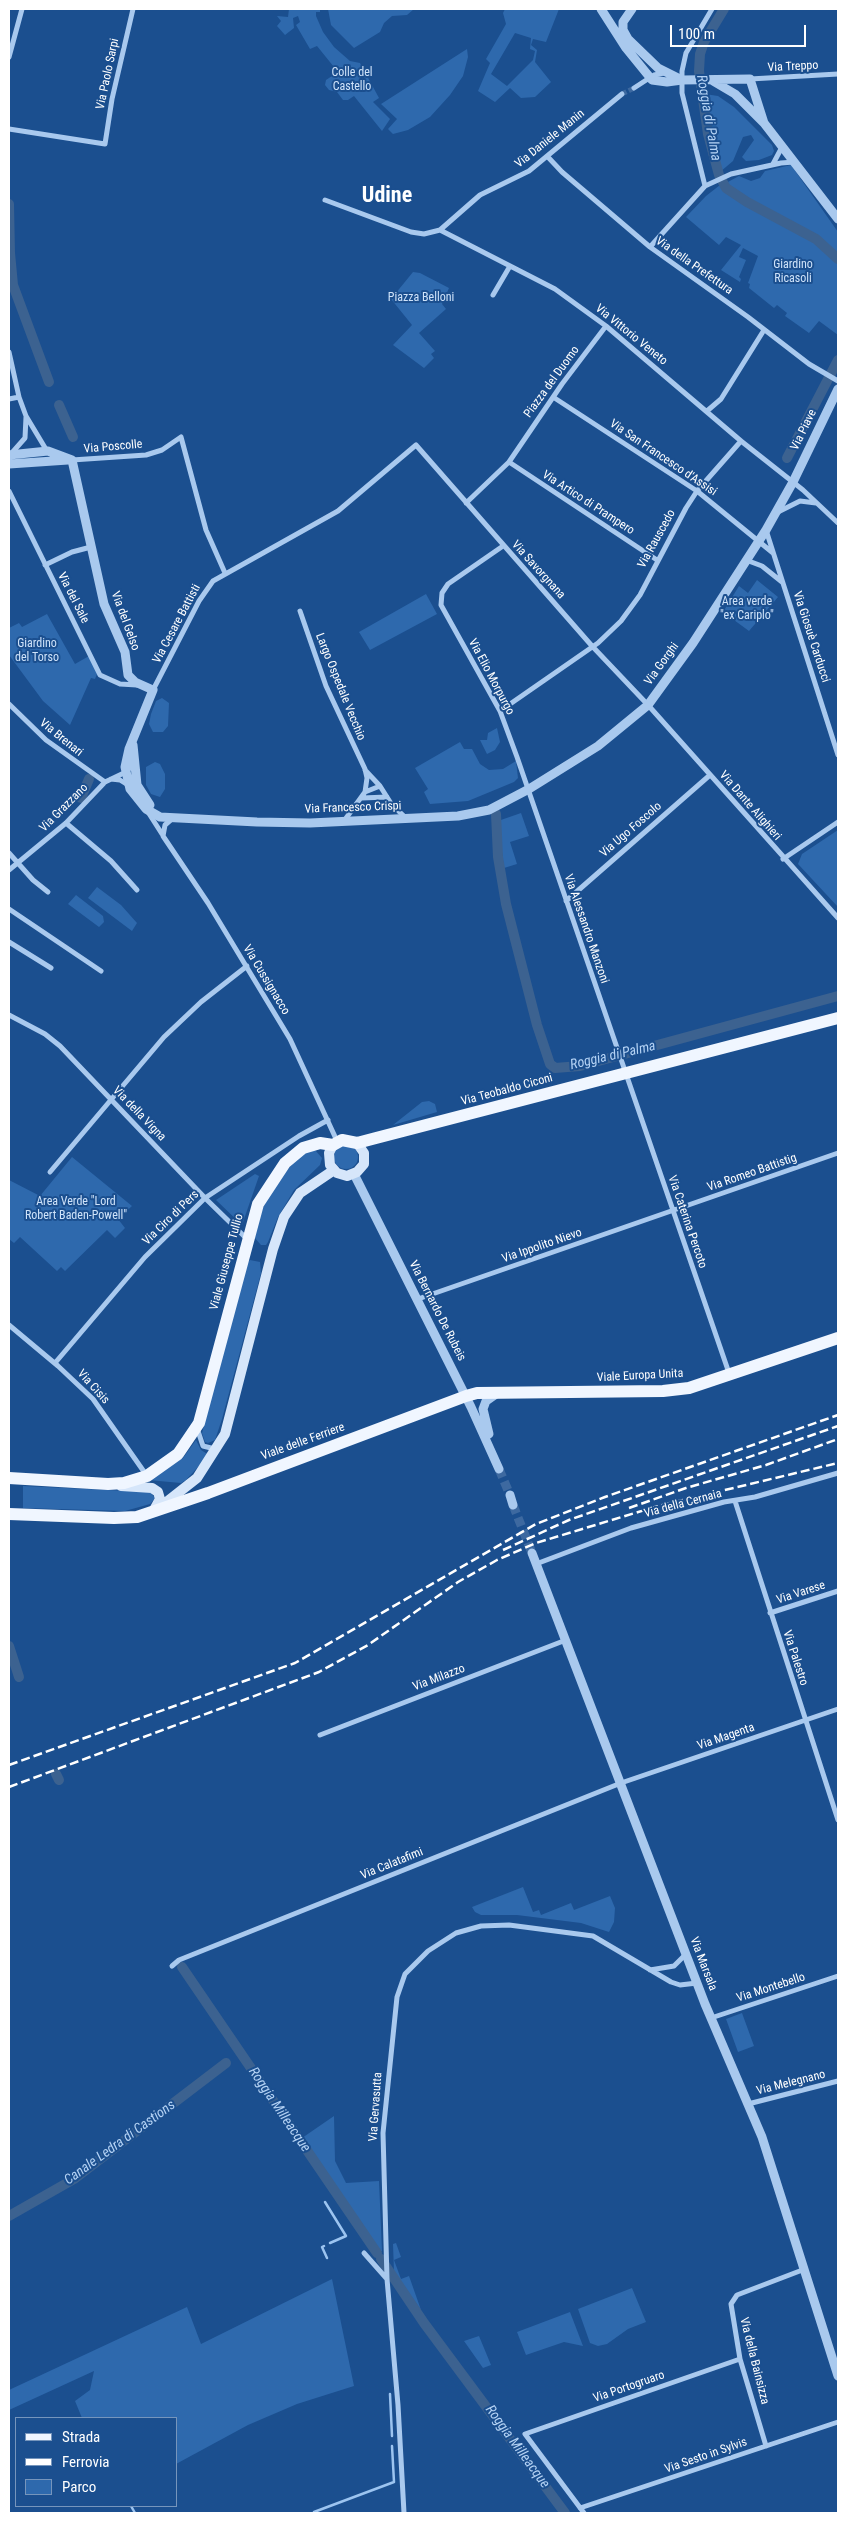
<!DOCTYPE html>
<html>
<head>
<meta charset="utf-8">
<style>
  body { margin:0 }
  #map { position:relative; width:847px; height:2522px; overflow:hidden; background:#1b4f8f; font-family:"Roboto Condensed",sans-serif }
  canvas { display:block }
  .frame { position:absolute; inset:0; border:10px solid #fff; pointer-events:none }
  .legend { position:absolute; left:15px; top:2417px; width:162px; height:90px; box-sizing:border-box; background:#1b4f8f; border:1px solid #7695bc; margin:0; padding:6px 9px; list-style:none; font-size:15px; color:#fff }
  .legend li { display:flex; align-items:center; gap:10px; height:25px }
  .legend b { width:25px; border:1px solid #7695bc }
  .scale { position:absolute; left:670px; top:25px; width:136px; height:22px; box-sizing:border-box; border:2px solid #fff; border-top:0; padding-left:6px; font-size:15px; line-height:18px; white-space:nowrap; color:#fff; -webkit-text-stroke:4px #1b4f8f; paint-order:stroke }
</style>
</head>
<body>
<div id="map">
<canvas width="847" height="2522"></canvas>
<div class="frame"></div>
<ul class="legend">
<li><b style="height:6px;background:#f0f6ff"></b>Strada</li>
<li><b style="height:6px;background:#fff"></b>Ferrovia</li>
<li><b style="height:14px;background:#2e69ad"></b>Parco</li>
</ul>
<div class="scale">100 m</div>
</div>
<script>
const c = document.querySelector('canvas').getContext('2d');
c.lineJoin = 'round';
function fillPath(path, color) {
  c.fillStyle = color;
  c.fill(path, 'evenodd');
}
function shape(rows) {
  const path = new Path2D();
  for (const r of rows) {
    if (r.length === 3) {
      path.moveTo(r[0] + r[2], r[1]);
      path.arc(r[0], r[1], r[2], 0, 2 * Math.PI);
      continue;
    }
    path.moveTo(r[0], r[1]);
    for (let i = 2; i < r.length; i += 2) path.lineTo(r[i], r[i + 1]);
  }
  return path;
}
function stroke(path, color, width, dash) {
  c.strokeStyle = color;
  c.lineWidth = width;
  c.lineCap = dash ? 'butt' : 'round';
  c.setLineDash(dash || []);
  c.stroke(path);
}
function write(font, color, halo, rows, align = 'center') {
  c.font = font + ' "Roboto Condensed",sans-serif';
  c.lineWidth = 4;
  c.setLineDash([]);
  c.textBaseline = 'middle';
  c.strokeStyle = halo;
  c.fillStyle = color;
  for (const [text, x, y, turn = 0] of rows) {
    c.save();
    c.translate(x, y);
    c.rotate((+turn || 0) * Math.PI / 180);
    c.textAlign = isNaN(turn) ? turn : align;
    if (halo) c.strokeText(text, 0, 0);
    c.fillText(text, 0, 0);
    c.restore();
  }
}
const green = shape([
  [289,9,320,9,320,12,316,12,316,16,323,32,334,47,350,61,360,63,379,98,373,102,390,119,382,131,354,96,348,100,343,100,337,92,329,90,325,85,326,80,338,72,317,46,310,49,296,25,300,22,298,16,293,18,294,28,285,35,277,26,281,21,277,16,288,17],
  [328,9,414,9,407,15,392,16,384,23,380,32,354,48,331,25],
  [505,9,559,9,546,42,533,39,531,45,537,50,535,62,551,82,535,97,521,98,510,88,495,102,478,91,490,63,486,59,506,24,503,13],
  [515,33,531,38,530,49,535,51,533,60,507,86,491,74],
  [467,49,468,57,463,76,450,95,430,117,408,130,393,134,388,129,397,119,381,104],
  [705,94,718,96,734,107,772,145,774,151,772,155,759,160,746,161,742,157,754,140,751,135,743,137,733,161,720,172],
  [791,165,838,232,838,256,828,245,816,237,746,200,726,183,739,176,751,181,760,178,765,171],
  [720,185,744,203,807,237,838,263,838,335,819,321,809,333,785,316,787,313,777,305,774,308,749,288,750,284,748,283,758,256,743,248,739,257,746,260,739,277,741,279,740,282,721,270,741,245,726,237,719,245,686,217,706,196],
  [413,272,420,273,449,288,442,304,446,309,419,333,435,351,431,354,434,358,424,368,393,345,412,325,391,299],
  [757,580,778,597,749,631,723,612,739,586,748,593],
  [426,594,437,614,370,650,359,632],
  [47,614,75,664,89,656,97,674,95,679,91,678,70,725,43,701,9,655,9,628,19,623,22,627],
  [162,698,169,703,168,726,163,732,153,732,149,724,151,714,156,701],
  [497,728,500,742,495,750,487,754,480,740,487,740,488,733],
  [460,742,464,749,472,749,480,764,489,770,503,769,516,761,518,778,514,782,468,801,430,804,424,792,428,789,415,768],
  [155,762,160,764,165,774,165,789,160,797,151,794,146,785,146,767],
  [521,813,529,836,510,842,517,864,504,868,498,821],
  [838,830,838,907,798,864,802,854],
  [97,887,121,905,137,923,132,931,88,898],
  [76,895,103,916,104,922,99,927,68,904],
  [429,1101,435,1104,437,1112,393,1125,422,1102],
  [346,1157,12],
  [315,1150,322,1158,320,1165,294,1190,278,1217,268,1242,266,1245,261,1245,254,1237,257,1223,270,1190,301,1154],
  [72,1157,132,1206,118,1219,125,1228,115,1238,107,1230,65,1271,61,1267,57,1271,20,1237,14,1243,9,1239,9,1180,40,1196],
  [255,1174,259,1176,242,1225,216,1200],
  [250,1260,260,1262,261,1273,222,1419,215,1440,208,1443,205,1442,202,1433,247,1262],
  [196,1440,201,1450,209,1455,186,1480,181,1483,148,1480,183,1458],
  [23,1486,150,1492,155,1498,150,1504,125,1511,23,1508],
  [523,1887,533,1912,539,1910,541,1915,571,1903,574,1910,610,1896,615,1908,614,1922,609,1932,581,1923,517,1915,481,1915,475,1912,472,1907],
  [742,2013,754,2046,738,2052,726,2019],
  [334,2116,335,2161,346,2183,379,2181,382,2251,379,2252,302,2138],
  [396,2243,401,2257,394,2260,401,2279,409,2276,421,2310,394,2272,393,2244],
  [332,2279,354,2386,297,2404,248,2425,176,2464,176,2418,82,2418,75,2401,90,2390,94,2371,9,2410,9,2390,187,2307,201,2344],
  [632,2288,646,2322,628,2329,607,2344,598,2346,590,2343,578,2309],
  [570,2312,583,2346,564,2342,526,2355,517,2332],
  [479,2336,491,2365,483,2368,464,2341]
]);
const stream = shape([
  [325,2202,346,2236,330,2243],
  [324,2246,322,2247,327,2258],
  [390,2394,392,2436],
  [392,2446,394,2482],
  [131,2506,135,2513],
  [314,2512,394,2482]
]);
const canal = shape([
  [724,9,704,42,700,54,699,71,708,134,719,175,726,188,747,202,816,239,838,259],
  [9,204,10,253,13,285,49,382],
  [59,405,73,437],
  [787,458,838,360],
  [81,798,89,779],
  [496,814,498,857,506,904,537,1025,550,1064,555,1068,580,1066,838,996],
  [9,1646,19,1677],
  [56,1774,59,1780],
  [182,1967,377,2253],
  [9,2216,74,2179,226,2063],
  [381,2259,424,2323,565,2513]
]);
const minorTunnel = shape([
  [622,94,634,88]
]);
const tertiaryTunnel = shape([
  [499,1469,510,1495],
  [513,1505,532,1553]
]);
const minor = shape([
  [712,9,686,53,682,71,682,93,705,186,731,174,781,163,794,162],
  [9,57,22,9],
  [750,79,838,74],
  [634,88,654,75,664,73],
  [9,129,105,144,112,99,133,9],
  [547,156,562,172,650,247,748,317,809,364,838,381],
  [773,164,782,147],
  [325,200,411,232,424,234,440,230,480,195,529,171,622,94],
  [440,230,555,289,606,326,741,441,803,490,838,523],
  [650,247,705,186],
  [493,295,510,266],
  [9,352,19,397,26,416,47,451],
  [553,397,697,491,773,553],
  [9,399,19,397],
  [707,411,721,399,764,330],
  [10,455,25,438,26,417],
  [72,460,146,455,162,450,181,437,206,530,225,573],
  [509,462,657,560],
  [9,491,100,675,120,684,137,685],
  [466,503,509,462,562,384,606,326],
  [778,512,800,501,816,503],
  [766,530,838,755],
  [503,546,448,584,442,593,441,605,500,711,517,757,729,1373],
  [746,560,762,566,782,582],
  [45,565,72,552,91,547],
  [300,611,326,686,365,769,367,778,365,792,344,821],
  [153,690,199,601,213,581,338,511,416,445,592,646,648,705,838,918],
  [9,704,46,740,105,782],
  [500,711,598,643,621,621,640,595,686,508,697,491,741,441],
  [365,770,380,786,392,805,406,818],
  [111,779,120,780,128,785],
  [365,792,380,786],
  [362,798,387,797],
  [148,812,162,834],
  [173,818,165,825,163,836,208,903,290,1039,337,1141],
  [66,823,111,861,137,890],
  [9,853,33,880,48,892],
  [783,859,838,822],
  [9,870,66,823,105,782,126,772,133,764],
  [566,901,710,775],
  [9,909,101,971],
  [9,942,51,968],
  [9,1015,45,1034,60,1046,205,1198,247,1239],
  [50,1172,164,1037,201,1002,247,966],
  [418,1299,838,1153],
  [9,1325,58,1366,93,1399,147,1476],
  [55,1363,145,1257,205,1198,299,1136,328,1120],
  [198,1431,203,1446,215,1449],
  [735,1501,838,1820],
  [536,1564,631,1528,724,1502,755,1497,838,1473],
  [770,1613,838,1591],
  [320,1735,566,1640],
  [172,1966,179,1960,621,1783,838,1709],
  [650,1970,674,1966,686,1954],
  [711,2018,838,1976],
  [748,2104,838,2081],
  [364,2253,387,2279],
  [766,2446,740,2359,731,2304,737,2295,805,2269],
  [580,2508,838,2422],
  [404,2513,398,2405,387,2279,383,2133,397,1997,405,1974,428,1951,456,1933,481,1926,509,1925,593,1936,671,1982,680,1985,697,1983],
  [584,2513,525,2434,740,2359]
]);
const tertiary = shape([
  [601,9,626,48,652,80,667,82,682,80,750,79,764,123],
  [632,9,623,22,623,30,628,39,658,68,682,80],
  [713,81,735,94,764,123,838,219],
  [9,455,48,451,72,460],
  [72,460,104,604,125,652,128,675,135,682,153,690,129,749,125,767,130,789,146,809,160,817,257,822,310,823,458,816,489,810,529,789,598,746,648,705,693,643,766,530,793,482,838,389],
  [9,464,68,460],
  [133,745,137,785,150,805],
  [354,1174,471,1407,499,1469],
  [489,1434,483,1409,486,1401,496,1394],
  [510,1495,513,1505],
  [532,1553,705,2004,762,2137,838,2376]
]);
const secondary = shape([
  [333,1145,329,1153,330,1165,337,1173,347,1176,357,1172,364,1164,364,1153,357,1143],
  [121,1486,152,1488,158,1492,160,1499,154,1510],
  [164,1504,197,1478,225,1434,273,1249,284,1217,300,1193,334,1170]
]);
const primary = shape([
  [9,1478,108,1484,124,1483,147,1476,178,1454,199,1423,258,1204,285,1163,303,1148,320,1143,333,1145,342,1140,357,1143,376,1138,838,1018],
  [9,1514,114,1518,137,1517,208,1493,466,1396,477,1393,663,1391,689,1388,838,1338]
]);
const rail = shape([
  [629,1508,686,1488,766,1465,838,1439],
  [503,1550,569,1520,838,1426],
  [9,1765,295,1663,536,1524,605,1497,838,1415],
  [9,1787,319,1672,368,1645,458,1582,497,1560,536,1543,658,1506,838,1463]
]);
const streetNames = [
  ["Via Treppo",793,67,-3],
  ["Via Paolo Sarpi",108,74,-78],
  ["Via Daniele Manin",550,139,-39],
  ["Via della Prefettura",694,266,35],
  ["Via Vittorio Veneto",631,335,39],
  ["Piazza del Duomo",552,382,-54],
  ["Via Piave",804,430,-64],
  ["Via Poscolle",113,447,-5],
  ["Via San Francesco d'Assisi",663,458,34],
  ["Via Artico di Prampero",588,503,33],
  ["Via Rauscedo",657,539,-61],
  ["Via Savorgnana",538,570,48],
  ["Via del Sale",73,598,63],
  ["Via del Gelso",125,621,70],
  ["Via Cesare Battisti",177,624,-62],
  ["Via Giosuè Carducci",811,637,72],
  ["Via Gorghi",662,664,-54],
  ["Via Elio Morpurgo",491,677,62],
  ["Largo Ospedale Vecchio",340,687,68],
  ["Via Brenari",61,738,39],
  ["Via Dante Alighieri",750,806,49],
  ["Via Grazzano",64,808,-45],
  ["Via Francesco Crispi",353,808,-2],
  ["Via Ugo Foscolo",631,830,-41],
  ["Via Alessandro Manzoni",586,929,71],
  ["Via Cussignacco",266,980,59],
  ["Via Teobaldo Ciconi",507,1090,-15],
  ["Via della Vigna",139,1114,46],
  ["Via Romeo Battistig",752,1173,-19],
  ["Via Ciro di Pers",171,1218,-44],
  ["Via Caterina Percoto",687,1222,71],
  ["Via Ippolito Nievo",542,1246,-19],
  ["Viale Giuseppe Tullio",227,1262,-75],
  ["Via Bernardo De Rubeis",437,1311,63],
  ["Viale Europa Unita",640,1376,-3],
  ["Via Cisis",93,1387,48],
  ["Viale delle Ferriere",303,1442,-20],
  ["Via della Cernaia",683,1504,-15],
  ["Via Varese",801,1593,-18],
  ["Via Palestro",795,1658,72],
  ["Via Milazzo",439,1678,-21],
  ["Via Magenta",726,1737,-19],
  ["Via Calatafimi",392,1864,-22],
  ["Via Marsala",703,1964,69],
  ["Via Montebello",771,1988,-18],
  ["Via Melegnano",791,2083,-14],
  ["Via Gervasutta",376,2107,-86],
  ["Via della Bainsizza",754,2361,76],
  ["Via Portogruaro",629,2387,-19],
  ["Via Sesto in Sylvis",706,2456,-19]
];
const parkNames = [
  ["Colle del",352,73],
  ["Castello",352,87],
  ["Giardino",793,265],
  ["Ricasoli",793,279],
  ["Piazza Belloni",421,298],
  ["Area verde",747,602],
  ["\"ex Cariplo\"",747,616],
  ["Giardino",37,644],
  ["del Torso",37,658],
  ["Area Verde \"Lord",76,1202],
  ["Robert Baden-Powell\"",76,1216]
];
const waterNames = [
  ["Roggia di Palma",708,118,80],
  ["Roggia di Palma",613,1056,-13],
  ["Roggia Milleacque",279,2110,56],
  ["Canale Ledra di Castions",120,2143,-36],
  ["Roggia Milleacque",517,2447,54]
];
const townNames = [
  ["Udine",387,196]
];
fillPath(green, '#2e69ad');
stroke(stream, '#9cc4f0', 2.5);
stroke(canal, '#3c6290', 10);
stroke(minorTunnel, '#3d69a0', 5, [5, 2.5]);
stroke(tertiaryTunnel, '#3d69a0', 9, [9, 4.5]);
stroke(minor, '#a9c9ee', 5);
stroke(tertiary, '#a9c9ee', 9);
stroke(secondary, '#d6e6fa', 10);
stroke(primary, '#f0f6ff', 12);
stroke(rail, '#fff', 2.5, [9, 4]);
write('12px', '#fff', '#1b4f8f', streetNames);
write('12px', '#cfe3fa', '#1b4f8f', parkNames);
write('italic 14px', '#b5d3f5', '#1b4f8f', waterNames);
write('bold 22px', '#fff', '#1b4f8f', townNames);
</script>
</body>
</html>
